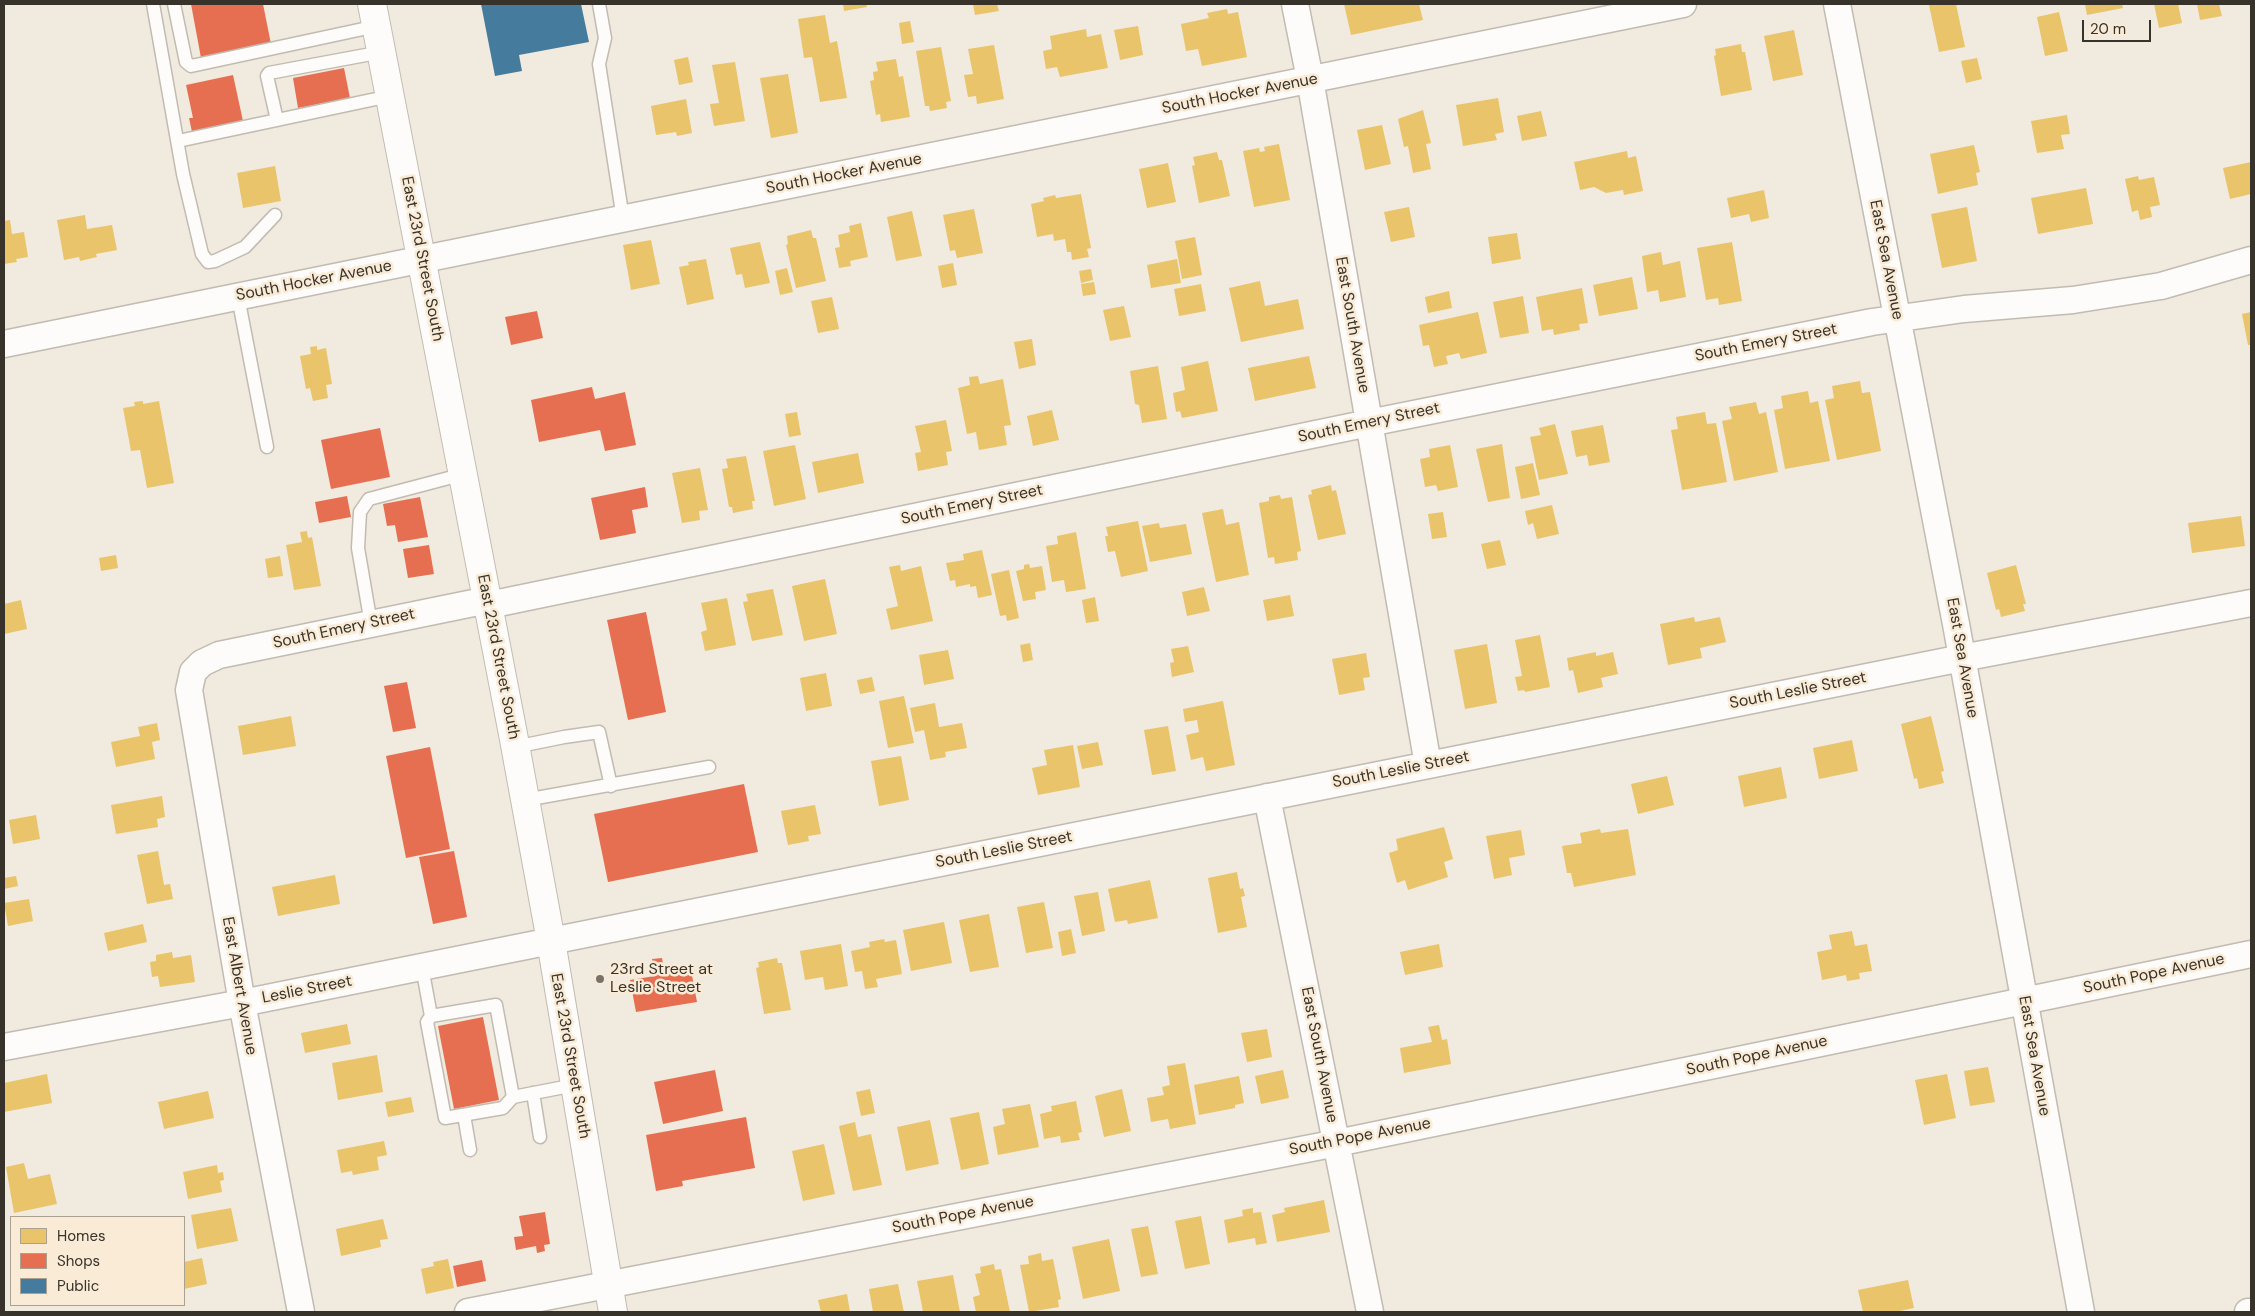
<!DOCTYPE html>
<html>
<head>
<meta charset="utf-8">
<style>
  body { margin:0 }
  #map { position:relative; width:2255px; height:1316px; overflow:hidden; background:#f1eade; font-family:"DM Sans",sans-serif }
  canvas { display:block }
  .frame { position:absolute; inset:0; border:5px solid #37322a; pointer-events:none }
  .legend { position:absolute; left:10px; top:1216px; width:175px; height:90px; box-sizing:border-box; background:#f9ebd6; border:1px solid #aba191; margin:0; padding:6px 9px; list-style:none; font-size:15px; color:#37322a }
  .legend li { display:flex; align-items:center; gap:10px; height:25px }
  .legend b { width:25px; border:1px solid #aba191 }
  .scale { position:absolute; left:2082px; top:20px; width:69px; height:22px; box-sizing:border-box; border:2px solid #37322a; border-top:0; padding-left:6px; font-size:15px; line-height:18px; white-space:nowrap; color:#37322a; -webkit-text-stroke:4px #f9ebd6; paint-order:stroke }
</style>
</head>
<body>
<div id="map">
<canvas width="2255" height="1316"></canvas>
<div class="frame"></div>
<ul class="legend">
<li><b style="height:14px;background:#e9c46a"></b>Homes</li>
<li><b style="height:14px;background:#e76f51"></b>Shops</li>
<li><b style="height:14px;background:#457b9d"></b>Public</li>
</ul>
<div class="scale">20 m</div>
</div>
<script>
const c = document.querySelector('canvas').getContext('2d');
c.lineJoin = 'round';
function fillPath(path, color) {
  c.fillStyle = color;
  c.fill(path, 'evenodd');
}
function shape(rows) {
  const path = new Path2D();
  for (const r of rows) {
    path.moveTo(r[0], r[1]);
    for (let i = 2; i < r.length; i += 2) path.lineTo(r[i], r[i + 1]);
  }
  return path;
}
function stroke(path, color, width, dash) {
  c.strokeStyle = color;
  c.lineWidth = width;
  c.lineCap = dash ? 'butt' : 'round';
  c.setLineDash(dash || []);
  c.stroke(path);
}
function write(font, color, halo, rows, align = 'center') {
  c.font = font + ' "DM Sans",sans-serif';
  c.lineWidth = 5;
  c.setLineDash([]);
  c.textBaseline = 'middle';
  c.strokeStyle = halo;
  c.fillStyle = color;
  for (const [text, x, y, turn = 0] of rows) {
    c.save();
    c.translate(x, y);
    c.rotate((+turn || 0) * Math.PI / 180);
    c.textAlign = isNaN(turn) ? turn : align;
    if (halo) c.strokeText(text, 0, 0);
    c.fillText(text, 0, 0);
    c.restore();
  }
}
const homes = shape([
  [843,4,866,4,867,7,844,11],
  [973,4,997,4,999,11,975,15],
  [1344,4,1419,4,1423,20,1351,35],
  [1956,4,1965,47,1939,52,1929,5],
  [2085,4,2122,4,2123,8,2087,15],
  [2154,4,2178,4,2182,23,2159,28],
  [2197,4,2219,4,2222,16,2200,20],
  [1227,9,1228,14,1238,12,1247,57,1202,66,1198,49,1186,51,1181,24,1209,18,1207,13],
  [2059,12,2068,51,2045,56,2037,17],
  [825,15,830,43,837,41,847,98,820,102,812,57,804,58,798,19],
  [910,21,914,42,902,44,899,23],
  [1138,26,1143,55,1120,60,1114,30],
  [1086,29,1087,37,1101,34,1108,68,1060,77,1057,67,1046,69,1043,51,1052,49,1050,36],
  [1794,30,1803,75,1773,81,1764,36],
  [1741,44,1742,52,1745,52,1752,90,1721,96,1714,56,1716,55,1715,49],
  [994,45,1004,99,977,104,976,96,968,97,964,75,973,74,968,49],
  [941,47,951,101,946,102,947,108,930,111,929,106,925,106,916,51],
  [688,57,693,82,679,85,674,60],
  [1977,58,1982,79,1966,83,1961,61],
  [896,59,899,77,903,76,910,117,881,122,880,114,876,115,870,81,874,80,873,72,878,71,876,62],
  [735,62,745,121,714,126,710,104,719,103,712,65],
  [788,74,798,133,771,138,760,78],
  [1498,98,1504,132,1495,134,1497,140,1463,146,1456,105],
  [686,99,692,133,677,136,676,132,656,135,651,106],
  [1423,110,1431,143,1426,144,1431,169,1413,173,1408,146,1404,147,1398,119],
  [1541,111,1547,136,1522,141,1517,116],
  [2067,115,2070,134,2061,135,2064,149,2037,153,2031,121],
  [1382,125,1391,164,1365,170,1357,130],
  [1279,144,1290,200,1254,207,1243,151,1259,148,1260,152,1265,151,1264,147],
  [1974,145,1980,172,1976,173,1978,185,1938,194,1930,154],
  [1627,151,1628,158,1636,156,1643,191,1624,195,1623,190,1606,193,1594,187,1580,190,1574,162],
  [1217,152,1219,160,1222,160,1230,196,1199,203,1192,166,1195,165,1193,157],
  [2251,162,2251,194,2230,199,2223,168],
  [1168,163,1176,202,1147,208,1139,169],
  [275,166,281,201,243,208,237,173],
  [2138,176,2139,180,2154,177,2160,205,2150,207,2152,217,2140,220,2138,210,2132,212,2125,179],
  [2086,188,2093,224,2038,234,2031,198],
  [1764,190,1769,218,1751,222,1749,214,1731,218,1727,198],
  [1081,194,1091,248,1087,249,1089,257,1072,260,1071,252,1067,252,1065,239,1054,241,1053,234,1037,237,1031,204,1044,201,1043,198,1055,195,1056,198],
  [1409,207,1415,237,1391,242,1384,212],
  [1967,207,1977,261,1942,268,1931,214],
  [974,209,983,253,957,258,955,250,950,251,943,215],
  [912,211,922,256,896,261,887,217],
  [85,215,87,229,112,225,117,250,96,254,97,257,80,261,79,257,64,260,57,220],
  [10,220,12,234,24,232,28,257,16,259,17,262,4,264,4,221],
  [861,223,868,257,850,261,851,266,839,268,835,248,840,247,838,235,850,232,849,226],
  [811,230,813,238,816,238,826,281,796,288,786,245,788,244,787,236],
  [1517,233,1521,259,1492,264,1488,237],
  [1195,237,1202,275,1182,279,1175,241],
  [651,240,660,284,631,290,623,245],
  [760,242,770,283,745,288,742,274,736,275,730,248],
  [1732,242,1742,301,1719,305,1718,298,1706,300,1697,248],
  [1661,252,1663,265,1680,261,1686,297,1660,302,1658,290,1647,292,1642,256],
  [706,259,714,299,687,305,679,267,689,265,688,262],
  [1177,259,1181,283,1151,288,1147,265],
  [953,263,957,285,942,288,938,266],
  [787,268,793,292,780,295,775,271],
  [1091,269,1093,280,1081,283,1079,271],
  [1632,277,1638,309,1599,316,1593,285],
  [1260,281,1265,306,1298,299,1304,329,1241,342,1229,288],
  [1094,282,1096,294,1083,296,1081,284],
  [1201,284,1206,311,1179,316,1174,289],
  [1582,288,1588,323,1579,324,1580,330,1554,335,1553,329,1542,331,1536,297],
  [1449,291,1452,308,1428,313,1425,297],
  [1523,296,1529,333,1500,338,1493,302],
  [832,297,839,329,818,333,811,301],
  [1124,306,1131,337,1110,341,1103,310],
  [1478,312,1487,353,1461,359,1459,353,1446,356,1448,364,1434,367,1429,345,1423,346,1419,325],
  [2251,312,2251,345,2248,345,2242,314],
  [1032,339,1036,365,1019,369,1014,342],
  [317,346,317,350,326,348,332,384,326,385,328,398,313,401,310,388,306,389,300,356,311,354,310,347],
  [1309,356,1316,388,1255,401,1248,368],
  [1208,361,1218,411,1182,418,1180,411,1176,412,1173,393,1185,390,1181,367],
  [1158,366,1167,419,1142,423,1139,405,1135,404,1130,371],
  [978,376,980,384,1003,379,1011,425,1004,426,1007,445,979,450,976,432,967,434,958,388,970,385,969,377],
  [1860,381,1862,393,1870,392,1881,451,1837,460,1825,400,1834,398,1832,386],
  [1808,391,1810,403,1818,401,1830,461,1785,469,1774,410,1783,408,1781,396],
  [143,401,143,404,159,401,174,483,147,488,140,450,131,451,123,408,135,406,134,402],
  [1756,402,1759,414,1766,412,1778,472,1734,481,1722,421,1732,419,1729,407],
  [1052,410,1059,440,1033,446,1027,416],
  [797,412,801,435,789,437,785,414],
  [1705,412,1707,424,1716,423,1727,482,1682,490,1671,430,1678,429,1676,417],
  [946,420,952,451,946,452,948,465,918,471,915,453,921,452,915,426],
  [1555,424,1568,474,1539,480,1530,437,1541,435,1539,428],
  [1603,425,1610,462,1589,466,1587,455,1576,457,1571,431],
  [1502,444,1510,498,1488,502,1476,449],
  [795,445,806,499,774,506,763,451],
  [1450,445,1458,487,1438,491,1436,485,1425,487,1420,459,1430,457,1429,449],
  [858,453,864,483,818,493,812,462],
  [746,456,755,501,752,501,753,509,733,513,732,507,729,507,722,469,728,468,726,459],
  [1533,463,1540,495,1521,499,1515,467],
  [700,468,708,510,699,511,700,520,682,523,672,473],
  [1331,485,1332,491,1336,490,1346,534,1318,540,1308,495,1312,494,1311,490],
  [1280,495,1281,499,1292,497,1301,551,1297,552,1298,560,1275,564,1274,557,1268,558,1259,503,1269,501,1269,497],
  [1552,505,1559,534,1537,539,1533,523,1528,525,1525,511],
  [1223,509,1226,525,1239,522,1249,575,1216,582,1202,513],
  [1443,512,1447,537,1432,539,1428,514],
  [2241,516,2245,546,2192,553,2188,523],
  [1138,521,1148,571,1121,577,1115,551,1108,552,1105,536,1108,536,1106,527],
  [1159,523,1160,528,1186,524,1192,554,1150,562,1142,526],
  [307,531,308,538,312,537,321,586,294,590,286,545,302,542,300,532],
  [1076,532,1086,589,1066,592,1064,580,1052,582,1046,546,1058,544,1057,536],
  [1500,540,1506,565,1487,569,1481,544],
  [982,550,992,595,978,598,976,586,970,587,970,584,956,587,955,580,950,581,946,563,964,560,963,554],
  [116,555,118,568,101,571,99,558],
  [280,556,283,576,268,578,265,559],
  [1029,564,1030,568,1042,566,1046,590,1035,592,1036,599,1023,601,1016,571,1024,569,1024,565],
  [900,565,901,571,921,566,933,621,891,630,886,609,898,606,889,567],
  [2016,565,2026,604,2023,604,2025,611,2001,617,1999,609,1996,610,1987,573],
  [1009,570,1019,618,1007,621,1006,615,1000,616,991,574],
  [825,579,837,634,804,641,792,586],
  [1204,587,1210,611,1187,616,1182,592],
  [773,589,783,635,752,641,743,602,748,601,746,594],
  [1290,595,1294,616,1267,621,1263,600],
  [1095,597,1099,621,1086,623,1082,600],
  [727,598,736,645,705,651,701,632,707,630,701,603],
  [21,600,27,629,4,634,4,604],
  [1694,617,1695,622,1720,617,1726,642,1700,648,1702,658,1668,665,1660,624],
  [1540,635,1550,687,1525,692,1524,690,1518,691,1515,677,1522,676,1515,640],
  [1030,643,1033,660,1023,662,1020,645],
  [1487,644,1497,703,1465,709,1454,650],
  [1188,646,1194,672,1172,677,1170,663,1174,662,1171,649],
  [948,650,954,679,924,685,919,655],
  [1596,652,1596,656,1613,652,1618,674,1601,678,1603,687,1578,693,1573,670,1569,671,1567,658],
  [1366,653,1370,677,1363,678,1365,690,1339,695,1332,659],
  [826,673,832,706,806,711,800,678],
  [872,677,875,691,860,694,857,680],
  [904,696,914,743,888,748,879,701],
  [1223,701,1235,765,1206,771,1203,757,1191,760,1186,735,1199,732,1197,720,1185,722,1183,709],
  [935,703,939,727,962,723,967,748,945,752,946,757,930,760,924,730,915,732,910,708],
  [291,716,296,746,243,755,238,726],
  [1931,716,1944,771,1941,772,1944,783,1919,789,1917,778,1914,779,1901,724],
  [157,723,160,740,152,742,155,759,116,767,111,742,140,736,138,727],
  [1168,726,1176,771,1152,775,1144,730],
  [1852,740,1858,771,1819,779,1813,748],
  [1098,742,1103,765,1082,769,1077,746],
  [1073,745,1080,787,1038,795,1032,768,1047,765,1044,750],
  [901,756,909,800,879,806,871,761],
  [1781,767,1787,798,1744,807,1738,776],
  [1667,776,1674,805,1638,814,1631,784],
  [162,796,165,817,157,819,158,827,116,834,111,805],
  [815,805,821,834,808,836,809,841,788,845,781,811],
  [36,815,40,839,13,844,9,820],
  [1444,827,1453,859,1444,862,1448,877,1408,890,1405,880,1397,883,1389,853,1398,850,1396,839],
  [1600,829,1601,833,1628,829,1636,875,1574,887,1571,873,1567,873,1562,846,1582,843,1580,833],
  [1521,830,1525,855,1509,858,1512,875,1494,879,1486,836],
  [158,851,164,885,170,884,173,899,147,904,137,855],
  [1237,872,1240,889,1243,888,1245,896,1241,897,1247,927,1218,933,1208,878],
  [335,875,340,904,278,916,272,887],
  [16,876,18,886,4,889,4,878],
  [1150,880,1158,918,1128,924,1127,920,1115,922,1108,889],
  [1098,892,1105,931,1082,936,1074,896],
  [29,899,33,921,8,926,4,903],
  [1044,902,1053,948,1026,953,1017,907],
  [989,914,999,967,970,972,959,920],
  [944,922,952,963,911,971,903,930],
  [143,924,147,942,108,951,104,933],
  [1071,929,1076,953,1062,956,1058,932],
  [1852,931,1855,946,1867,944,1872,971,1859,973,1860,979,1847,981,1846,975,1822,980,1817,952,1832,949,1829,935],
  [884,939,885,942,896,940,902,974,876,979,878,987,865,989,862,971,855,972,851,951,870,947,869,942],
  [841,944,848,986,825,990,823,977,805,980,800,951],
  [1439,944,1443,967,1405,975,1400,952],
  [172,952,173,958,191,955,195,982,160,987,158,976,152,977,150,962,156,961,156,955],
  [777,958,778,963,782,963,791,1010,764,1014,756,968,759,967,758,962],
  [347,1024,351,1044,305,1053,301,1033],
  [1439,1025,1442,1040,1447,1039,1451,1064,1404,1073,1400,1048,1432,1042,1428,1027],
  [1267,1029,1272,1057,1247,1062,1241,1033],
  [377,1055,383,1092,338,1100,332,1063],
  [1185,1063,1196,1124,1170,1129,1168,1119,1151,1122,1147,1098,1164,1095,1162,1087,1170,1085,1167,1066],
  [1988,1067,1995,1102,1970,1106,1964,1071],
  [1283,1070,1289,1098,1261,1104,1255,1076],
  [47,1074,52,1103,4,1112,4,1083],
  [1947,1074,1956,1118,1924,1125,1915,1080],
  [1239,1076,1244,1103,1235,1105,1235,1108,1199,1115,1194,1085],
  [870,1089,875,1113,861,1116,856,1092],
  [1122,1089,1131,1131,1104,1137,1095,1096],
  [208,1091,214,1118,164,1129,158,1102],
  [411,1097,414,1112,388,1117,385,1102],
  [1076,1101,1082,1132,1078,1133,1080,1140,1061,1143,1060,1136,1044,1139,1040,1114,1052,1111,1051,1106],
  [1030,1104,1039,1147,998,1155,993,1127,1005,1124,1002,1109],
  [979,1112,989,1164,961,1170,950,1118],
  [930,1120,939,1164,906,1171,897,1127],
  [855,1122,858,1137,871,1134,882,1185,853,1191,839,1126],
  [384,1141,387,1155,377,1157,379,1170,353,1175,352,1171,341,1173,337,1150],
  [824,1144,835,1194,803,1201,792,1151],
  [24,1163,28,1179,50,1174,57,1204,14,1213,6,1167],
  [217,1165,218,1173,223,1172,224,1180,220,1181,222,1192,188,1199,183,1172],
  [1324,1200,1330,1232,1277,1242,1272,1215,1285,1212,1284,1208],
  [231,1208,238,1241,197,1249,191,1215],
  [1253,1208,1253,1213,1261,1212,1267,1243,1256,1245,1255,1238,1228,1243,1224,1220,1243,1216,1242,1210],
  [1201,1216,1210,1264,1185,1269,1175,1221],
  [383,1219,388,1239,380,1240,381,1247,341,1256,336,1229],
  [1148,1226,1158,1274,1141,1277,1131,1229],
  [1109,1239,1120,1291,1083,1299,1072,1247],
  [1041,1253,1042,1261,1053,1259,1061,1299,1058,1300,1059,1307,1029,1312,1020,1265,1029,1264,1028,1256],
  [202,1258,207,1284,184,1289,184,1262],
  [448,1259,454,1288,426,1294,421,1269,434,1266,433,1262],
  [994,1264,995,1270,1001,1269,1010,1312,976,1312,973,1297,980,1295,975,1274,981,1273,980,1267],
  [953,1275,960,1312,923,1312,917,1281],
  [1908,1280,1914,1308,1895,1312,1863,1312,1858,1290],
  [898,1284,904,1312,873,1312,869,1289],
  [847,1294,850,1312,821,1312,818,1300]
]);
const shops = shape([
  [191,4,263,4,271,44,201,58],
  [344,68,350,98,298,108,293,78],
  [233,75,243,121,192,132,189,118,193,118,186,85],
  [537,311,543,338,511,345,505,317],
  [592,387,595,399,625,392,636,445,605,451,600,430,539,442,531,400],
  [380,428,390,477,331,489,321,440],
  [645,487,648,507,632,510,636,533,600,540,591,498],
  [347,496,351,517,319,523,315,502],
  [420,497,428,537,398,542,395,525,387,526,383,504],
  [429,545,434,574,408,578,403,549],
  [646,612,666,712,628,720,607,620],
  [407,682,416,728,393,732,384,686],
  [430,747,450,849,406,858,386,756],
  [744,784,758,852,608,882,594,814],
  [454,851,467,917,433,924,419,857],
  [662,958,665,975,691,970,697,1002,636,1012,630,980,655,976,652,959],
  [483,1017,499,1100,454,1109,438,1026],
  [715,1070,723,1111,663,1124,654,1082],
  [746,1117,755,1168,682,1181,683,1186,656,1191,646,1135],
  [545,1212,550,1244,544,1245,545,1251,537,1253,536,1246,516,1250,514,1237,523,1236,519,1216],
  [482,1260,486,1281,457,1287,453,1266]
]);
const public = shape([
  [481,4,581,4,589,42,519,55,522,71,495,76]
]);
const service = shape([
  [153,4,183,174,202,254,208,262,215,261,245,247,275,215],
  [174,4,186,62,191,66,377,26],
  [599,4,605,38,599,64,623,219],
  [277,120,267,76,269,73,382,52],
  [178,141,390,96],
  [238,297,267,447],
  [371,624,358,548,360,512,369,499,464,474],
  [515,747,564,737,599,732,611,786],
  [525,800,709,767],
  [422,967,431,1016,496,1005,513,1097,575,1085],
  [431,1016,427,1022,445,1118,503,1108,513,1097],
  [533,1093,540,1137],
  [464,1115,470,1150]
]);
const minor = shape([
  [1295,4,1310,79,1428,765],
  [1837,4,1956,624,2081,1312],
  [4,344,1683,4],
  [489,605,1369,423,1872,322,1964,309,2073,300,2161,286,2251,260],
  [1267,797,1370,1312],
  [4,1047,242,1003,1962,658,2251,603],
  [301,1312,242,1003,189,690,193,672,202,663,219,655,488,600],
  [468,1312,1337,1143,2251,954],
  [2248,1312,2251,1312]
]);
const primary = shape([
  [372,4,513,734,551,941,613,1312]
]);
const markers = [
  [600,979,5,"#787269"]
];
const streetNames = [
  ["South Hocker Avenue",1240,94,-11],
  ["South Hocker Avenue",844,174,-11],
  ["East 23rd Street South",422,259,79],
  ["East Sea Avenue",1886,260,79],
  ["South Hocker Avenue",314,281,-11],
  ["East South Avenue",1352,325,80],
  ["South Emery Street",1766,343,-11],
  ["South Emery Street",1369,423,-12],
  ["South Emery Street",972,505,-12],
  ["South Emery Street",344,629,-12],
  ["East 23rd Street South",498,657,79],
  ["East Sea Avenue",1962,658,80],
  ["South Leslie Street",1798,691,-11],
  ["South Leslie Street",1401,770,-11],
  ["South Leslie Street",1004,850,-11],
  ["South Pope Avenue",2154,974,-12],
  ["East Albert Avenue",239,986,80],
  ["Leslie Street",307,990,-11],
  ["East South Avenue",1319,1055,79],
  ["East 23rd Street South",570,1056,80],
  ["South Pope Avenue",1757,1056,-12],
  ["East Sea Avenue",2034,1056,80],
  ["South Pope Avenue",1360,1137,-11],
  ["South Pope Avenue",963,1215,-11]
];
const poiNames = [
  ["23rd Street at",610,970],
  ["Leslie Street",610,988]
];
fillPath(homes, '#e9c46a');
fillPath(shops, '#e76f51');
fillPath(public, '#457b9d');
stroke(service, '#c1bbb1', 15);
stroke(minor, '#c1bbb1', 29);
stroke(primary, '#c1bbb1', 30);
stroke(service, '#fdfcfa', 12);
stroke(minor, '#fdfcfa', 26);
stroke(primary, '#fdfcfa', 28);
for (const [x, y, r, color] of markers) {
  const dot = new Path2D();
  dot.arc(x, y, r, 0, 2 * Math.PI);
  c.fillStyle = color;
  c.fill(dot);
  stroke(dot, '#f9ebd6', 2);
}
write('16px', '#37322a', '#f9ebd6', streetNames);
write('16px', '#37322a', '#f9ebd6', poiNames, 'left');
</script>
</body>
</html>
